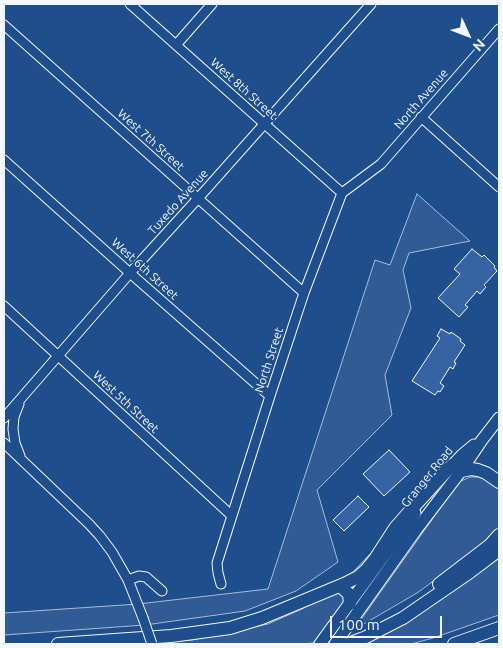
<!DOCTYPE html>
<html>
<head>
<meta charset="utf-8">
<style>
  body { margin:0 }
  #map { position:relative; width:503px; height:648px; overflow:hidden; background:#1f4e8c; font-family:Ubuntu,sans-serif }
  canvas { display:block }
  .frame { position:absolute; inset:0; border:5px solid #f2f6ff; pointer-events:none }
  .north { position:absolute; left:443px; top:10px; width:50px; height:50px; -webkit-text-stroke:4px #1f4e8c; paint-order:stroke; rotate:133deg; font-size:14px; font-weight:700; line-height:20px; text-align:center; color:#f2f6ff }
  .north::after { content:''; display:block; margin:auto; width:18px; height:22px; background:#f2f6ff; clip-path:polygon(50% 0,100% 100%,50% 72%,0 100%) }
  .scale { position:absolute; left:330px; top:616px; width:112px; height:22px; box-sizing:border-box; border:2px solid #f2f6ff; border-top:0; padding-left:6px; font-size:15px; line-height:18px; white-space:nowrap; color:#f2f6ff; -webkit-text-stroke:4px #1f4e8c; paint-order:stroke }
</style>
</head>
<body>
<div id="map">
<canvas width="503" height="648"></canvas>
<div class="frame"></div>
<div class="north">N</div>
<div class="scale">100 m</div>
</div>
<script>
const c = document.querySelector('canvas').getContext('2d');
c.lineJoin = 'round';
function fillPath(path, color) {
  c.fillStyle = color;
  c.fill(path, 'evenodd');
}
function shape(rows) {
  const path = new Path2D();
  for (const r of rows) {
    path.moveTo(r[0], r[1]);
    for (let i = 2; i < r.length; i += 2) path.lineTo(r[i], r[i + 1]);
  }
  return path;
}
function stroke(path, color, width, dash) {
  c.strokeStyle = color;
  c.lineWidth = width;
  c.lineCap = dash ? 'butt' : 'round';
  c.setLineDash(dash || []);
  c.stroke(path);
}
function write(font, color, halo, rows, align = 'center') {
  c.font = font + ' Ubuntu,sans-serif';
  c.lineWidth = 4;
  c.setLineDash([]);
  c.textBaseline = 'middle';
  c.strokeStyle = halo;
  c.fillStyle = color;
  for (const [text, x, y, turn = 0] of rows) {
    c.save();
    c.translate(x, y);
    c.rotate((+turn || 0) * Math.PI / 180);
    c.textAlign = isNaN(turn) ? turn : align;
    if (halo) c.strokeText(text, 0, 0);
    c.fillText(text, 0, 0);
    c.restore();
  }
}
const green = shape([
  [417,194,470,241,409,253,403,270,411,308,385,375,392,415,317,490,338,562,296,591,245,611,145,625,4,635,4,613,138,604,268,589,375,260,390,265,417,194],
  [470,477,483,477,497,487,499,490,499,527,495,534,461,561,417,593,362,625,355,628,453,490,459,482,470,477],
  [388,535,391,537,313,643,302,644,160,644,159,642,192,640,268,624,304,608,352,573,388,535],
  [499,558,499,615,433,638,411,644,355,644,417,615,468,581,499,558]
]);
const building = shape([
  [472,249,482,257,484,255,495,266,494,267,497,271,484,285,486,287,480,294,477,291,465,305,468,307,459,317,438,298,460,274,454,269,472,249],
  [441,329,450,334,451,332,461,339,460,341,465,345,454,362,456,363,453,369,450,367,440,383,444,386,440,392,438,391,435,395,412,381,440,338,437,336,441,329],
  [389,450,410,472,384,496,363,474,389,450],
  [358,496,369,507,344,531,333,520,358,496]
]);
const minor = shape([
  [130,4,342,193],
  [4,25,304,293],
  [176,45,212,4],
  [421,117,499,187],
  [4,160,130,273,270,396],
  [4,306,232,516],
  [19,404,14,417,13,429,15,443,20,456],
  [4,418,130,273,202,194,371,4],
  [4,443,89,524,100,536,112,552,128,580,143,618],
  [128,580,139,576,146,577,162,591],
  [221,584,218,573,217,563,270,396,304,293,342,193,381,164,499,29]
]);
const major = shape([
  [446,472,462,455,474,445],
  [320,644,415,513],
  [335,644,416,530,461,471,482,440,499,418]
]);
const highway = shape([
  [461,471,471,469,478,470,486,473,499,482],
  [439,584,490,545,499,535],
  [340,586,349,594,350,604],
  [58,644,171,636,230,628,262,618,344,584,358,577,366,570,375,559,395,528,409,512,452,465],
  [348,644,366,637,403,618,470,572,499,550],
  [454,644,499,628]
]);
const minorBridge = shape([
  [143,618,152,644]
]);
const streetNames = [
  ["West 8th Street",244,89,42],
  ["North Avenue",421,99,-49],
  ["West 7th Street",151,140,42],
  ["Tuxedo Avenue",178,202,-48],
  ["West 6th Street",145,269,42],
  ["North Street",269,360,-72],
  ["West 5th Street",126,402,43],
  ["Granger Road",427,477,-51]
];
fillPath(green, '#305b95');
stroke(green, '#a8bbd7', 1);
fillPath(building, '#3563a3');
stroke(building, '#f2f6ff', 1);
stroke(minor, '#f2f6ff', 11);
stroke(major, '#f2f6ff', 13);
stroke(highway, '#f2f6ff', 14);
stroke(minor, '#1f4e8c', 9);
stroke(major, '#1f4e8c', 11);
stroke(highway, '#1f4e8c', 12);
stroke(minorBridge, '#f2f6ff', 11, []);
stroke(minorBridge, '#1f4e8c', 9);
write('12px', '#f2f6ff', '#1f4e8c', streetNames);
</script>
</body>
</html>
